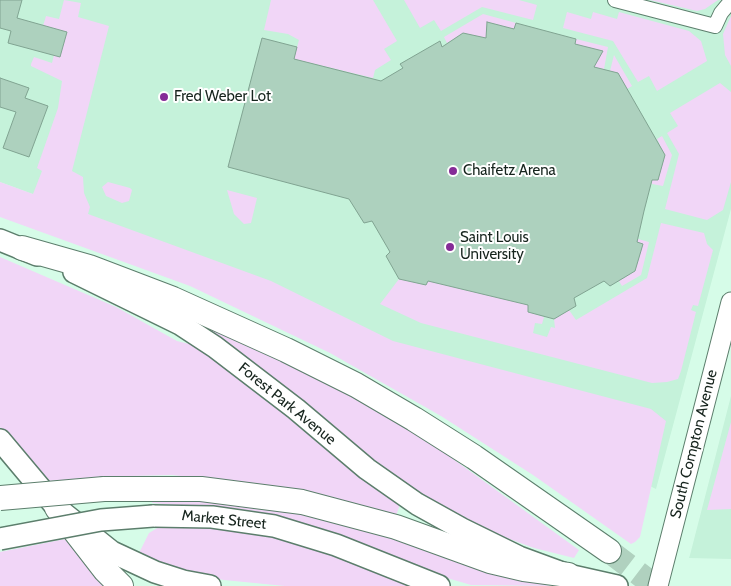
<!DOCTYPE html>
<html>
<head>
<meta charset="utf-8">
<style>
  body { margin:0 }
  canvas { display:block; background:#d6fce8 }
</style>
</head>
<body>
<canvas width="731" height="586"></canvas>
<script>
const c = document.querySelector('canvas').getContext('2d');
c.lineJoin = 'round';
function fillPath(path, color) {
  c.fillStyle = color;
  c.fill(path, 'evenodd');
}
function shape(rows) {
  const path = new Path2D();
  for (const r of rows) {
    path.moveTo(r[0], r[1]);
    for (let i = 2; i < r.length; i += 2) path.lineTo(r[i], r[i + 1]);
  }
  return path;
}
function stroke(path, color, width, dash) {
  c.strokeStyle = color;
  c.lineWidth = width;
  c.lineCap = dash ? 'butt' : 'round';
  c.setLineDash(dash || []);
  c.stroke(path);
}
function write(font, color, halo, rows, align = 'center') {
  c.font = font + ' Cabin,sans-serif';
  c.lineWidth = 4;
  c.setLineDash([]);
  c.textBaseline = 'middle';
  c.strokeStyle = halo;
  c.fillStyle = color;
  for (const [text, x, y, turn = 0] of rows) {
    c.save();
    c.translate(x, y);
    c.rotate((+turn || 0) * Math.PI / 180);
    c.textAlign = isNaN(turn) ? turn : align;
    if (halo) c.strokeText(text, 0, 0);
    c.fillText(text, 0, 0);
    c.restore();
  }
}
const built = shape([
  [0,0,731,0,731,209,656,489,87,214,0,182],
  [731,396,731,559,689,558,690,555]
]);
const green = shape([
  [64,0,81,3,78,17,109,26,72,171,83,177,84,193,90,207,88,214,271,281,393,341,651,409,666,421,640,537,635,542,631,544,533,475,441,416,330,353,190,286,0,217,0,182,33,194,42,171,37,168,58,108,62,81,31,66,31,64,34,57,52,63,54,55,60,57,43,26,46,16,59,19],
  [271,0,373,0,397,41,384,49,391,60,375,70,373,78,294,59,299,40,288,34,264,30],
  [404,0,519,0,537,5,533,20,482,7,441,31,434,20,420,28],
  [650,0,718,0,705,9,697,11],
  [567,12,591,19,593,12,617,19,619,12,689,31,701,41,707,61,657,91,649,76,638,82,613,41,563,28],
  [483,14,516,23,514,29,487,22,486,38,463,33,447,43,444,37],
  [731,16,731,66,725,55,723,34],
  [576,39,608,47,604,69,594,67,602,52,575,44],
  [614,55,632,86,627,89,618,73,610,71],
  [720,83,731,92,731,182,723,210,707,220,665,209,679,154,667,133,678,126,670,113],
  [662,136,672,155,663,186,652,184,652,180,658,180,665,155,657,139],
  [108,182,130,188,132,190,129,201,122,203,106,196,102,187],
  [227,190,257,198,251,223,244,224,234,214],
  [661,223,704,233,707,244,713,250,698,306,693,305,691,310,696,312,681,371,678,379,667,382,652,383,421,323,380,304,399,279,425,285,428,281,528,305,528,312,544,317,542,324,535,323,533,333,547,337,551,327,555,328,554,319,566,312,569,310,576,320,647,278],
  [638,239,649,242,641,275,622,286,619,281,635,271,643,245,637,242],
  [0,257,116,307,177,341,193,345,278,406,400,504,396,516,206,479,172,475,131,476,48,481,20,452,0,427],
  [145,299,265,352,337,387,420,435,579,550,574,558,534,548,485,530,437,506],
  [731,422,731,509,707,510],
  [153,498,193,498,332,518,512,578,551,586,471,585,430,573,313,526,261,513,152,503],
  [191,525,241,528,284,537,332,553,412,586,285,586,224,580,184,572,137,557,149,533,159,527],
  [65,539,109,586,0,586,0,552]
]);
const building = shape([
  [0,0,22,0,17,18,67,32,60,57,8,43,11,31,0,28,0,0],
  [487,22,514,29,516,23,576,39,575,44,603,51,594,67,618,73,665,155,658,180,652,180,644,211,637,242,643,244,635,271,610,286,604,281,574,298,576,306,554,319,528,312,528,305,428,281,426,285,399,279,386,256,390,252,372,221,364,223,349,199,228,167,262,38,297,47,294,59,381,81,403,68,400,64,440,41,442,47,463,33,486,38,487,22],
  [0,78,29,88,25,98,48,106,29,157,3,148,16,112,0,107,0,78]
]);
const highwayTunnel = shape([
  [609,551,655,586]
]);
const street = shape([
  [615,0,715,26,721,13,731,1]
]);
const secondary = shape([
  [658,586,731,302]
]);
const primary = shape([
  [0,240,37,255],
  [74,272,180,324,215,347,296,409,367,469,417,504,462,529,519,557,568,575,617,586],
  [0,440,57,508,112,552,155,572,183,581,210,586],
  [153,516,212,517,274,526,336,545,439,586]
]);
const highway = shape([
  [22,248,89,267,173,299,286,350,356,385,414,419,474,457,609,551],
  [104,489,201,489,302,502,396,527,490,561,524,569,568,575],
  [57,508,105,570,121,586]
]);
const primaryBridge = shape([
  [0,539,101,520,153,516]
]);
const highwayBridge = shape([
  [0,498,104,489]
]);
const markers = [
  [164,97,5,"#852b97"],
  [453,171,5,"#852b97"],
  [450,247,5,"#852b97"]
];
const poiNames = [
  ["Fred Weber Lot",174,97],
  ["Chaifetz Arena",463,171],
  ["Saint Louis",460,238],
  ["University",460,255]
];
const streetNames = [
  ["Forest Park Avenue",287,404,39],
  ["South Compton Avenue",694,444,-76],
  ["Market Street",224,520,6]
];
fillPath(built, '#c5f2da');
fillPath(green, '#f1d6f7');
fillPath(building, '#add1be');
stroke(building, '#81a492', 1);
stroke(highwayTunnel, '#b0d1bf', 24, [24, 12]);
stroke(street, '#5c7e6c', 16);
stroke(secondary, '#5c7e6c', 21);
stroke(primary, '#5c7e6c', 24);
stroke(highway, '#5c7e6c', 26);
stroke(street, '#fff', 14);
stroke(secondary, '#fff', 19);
stroke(primary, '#fff', 21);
stroke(highway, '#fff', 24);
stroke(primaryBridge, '#5c7e6c', 24, []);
stroke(highwayBridge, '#5c7e6c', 26, []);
stroke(primaryBridge, '#fff', 21);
stroke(highwayBridge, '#fff', 24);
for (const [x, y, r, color] of markers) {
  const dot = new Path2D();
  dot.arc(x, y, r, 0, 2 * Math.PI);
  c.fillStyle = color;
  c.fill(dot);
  stroke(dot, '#fff', 2);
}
write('15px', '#16241d', '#fff', poiNames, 'left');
write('15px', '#16241d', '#fff', streetNames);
</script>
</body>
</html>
